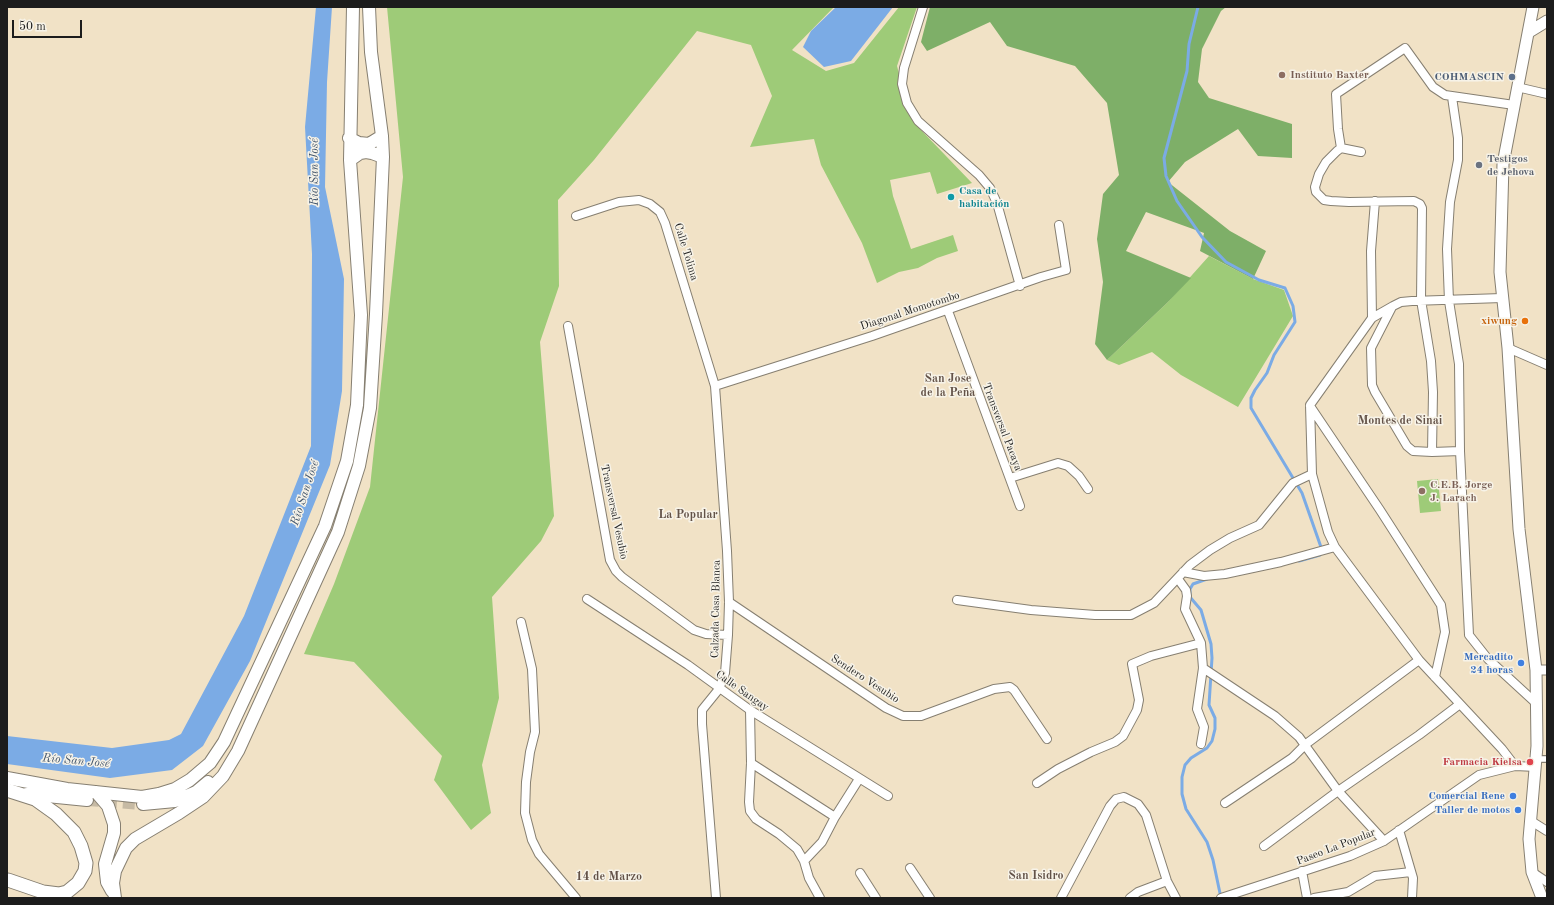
<!DOCTYPE html>
<html>
<head>
<meta charset="utf-8">
<style>
  body { margin:0 }
  #map { position:relative; width:1554px; height:905px; overflow:hidden; background:#f1e2c6; font-family:"Old Standard TT",serif }
  canvas { display:block }
  .frame { position:absolute; inset:0; border:8px solid #1c1c1c; pointer-events:none }
  .scale { position:absolute; left:12px; top:20px; width:70px; height:18px; box-sizing:border-box; border:2px solid #1c1c1c; border-top:0; padding-left:5px; font-size:12px; line-height:14px; white-space:nowrap; color:#1c1c1c; -webkit-text-stroke:3px #f7f3e8; paint-order:stroke }
</style>
</head>
<body>
<div id="map">
<canvas width="1554" height="905"></canvas>
<div class="frame"></div>
<div class="scale">50 m</div>
</div>
<script>
const c = document.querySelector('canvas').getContext('2d');
c.lineJoin = 'round';
function fillPath(path, color) {
  c.fillStyle = color;
  c.fill(path, 'evenodd');
}
function shape(rows) {
  const path = new Path2D();
  for (const r of rows) {
    path.moveTo(r[0], r[1]);
    for (let i = 2; i < r.length; i += 2) path.lineTo(r[i], r[i + 1]);
  }
  return path;
}
function stroke(path, color, width, dash) {
  c.strokeStyle = color;
  c.lineWidth = width;
  c.lineCap = dash ? 'butt' : 'round';
  c.setLineDash(dash || []);
  c.stroke(path);
}
function write(font, color, halo, rows, align = 'center') {
  c.font = font + ' "Old Standard TT",serif';
  c.lineWidth = 3;
  c.setLineDash([]);
  c.textBaseline = 'middle';
  c.strokeStyle = halo;
  c.fillStyle = color;
  for (const [text, x, y, turn = 0] of rows) {
    c.save();
    c.translate(x, y);
    c.rotate((+turn || 0) * Math.PI / 180);
    c.textAlign = isNaN(turn) ? turn : align;
    if (halo) c.strokeText(text, 0, 0);
    c.fillText(text, 0, 0);
    c.restore();
  }
}
const green = shape([
  [387,7,834,7,792,50,826,71,854,63,899,7,917,7,897,66,907,103,920,129,972,183,937,194,930,172,890,180,893,196,911,249,953,235,958,251,937,258,918,268,899,272,877,283,862,243,821,165,814,139,750,147,772,96,751,45,697,31,594,160,558,200,559,286,540,342,554,516,541,541,492,597,499,698,482,765,491,813,471,830,434,780,442,756,354,662,304,654,334,584,370,487,403,177],
  [1209,256,1253,279,1284,290,1293,316,1238,407,1181,375,1152,352,1119,365,1107,360,1167,303],
  [1438,479,1441,511,1420,513,1417,481]
]);
const forest = shape([
  [930,7,1226,7,1221,11,1202,49,1198,82,1209,98,1292,124,1292,158,1258,156,1238,129,1185,162,1168,182,1230,231,1266,251,1253,279,1200,251,1204,233,1146,212,1126,251,1191,278,1167,303,1107,360,1095,344,1103,282,1097,239,1103,194,1119,175,1107,103,1075,66,1007,46,990,22,927,51,921,42]
]);
const water = shape([
  [316,7,332,7,327,82,325,187,344,279,342,391,330,465,250,661,203,746,172,770,110,778,7,764,7,736,112,748,169,740,181,734,244,616,311,446,312,254,305,127],
  [836,7,893,7,851,61,824,67,803,47,811,31]
]);
const stream = shape([
  [1198,7,1189,44,1187,71,1164,158,1166,176,1177,201,1202,237,1226,262,1259,280,1285,288,1293,306,1295,322,1274,355,1267,373,1255,390,1251,398,1251,408,1302,493,1322,550],
  [1299,561,1320,555],
  [1207,579,1193,584,1190,589,1190,597,1201,610,1211,644,1212,658,1209,705,1215,718,1215,729,1212,741,1207,748,1191,758,1185,765,1182,777,1182,794,1186,809,1207,842,1213,860,1221,898]
]);
const primaryTunnel = shape([
  [87,800,143,804]
]);
const pedestrian = shape([
  [1537,759,1547,759]
]);
const minor = shape([
  [923,7,904,68,902,84,907,103,918,121,979,175,990,188,997,203,1020,286],
  [1517,87,1547,94],
  [1452,97,1458,138,1458,160,1450,202,1447,249,1449,301,1459,364,1460,451,1469,635,1488,659,1537,704],
  [1341,148,1338,129,1336,94,1405,48,1433,87,1445,95,1514,105],
  [1361,152,1341,148,1337,151,1326,162,1319,174,1315,187,1316,192,1324,200,1331,201,1349,202,1414,201,1420,204,1422,208,1421,300,1431,361,1433,392,1432,452],
  [576,216,619,202,639,200,650,204,660,212,665,223,715,386,727,551,729,602,728,635,725,673,719,689,702,710,702,724,716,898],
  [1502,298,1412,301,1401,302,1393,306,1372,318,1310,405,1312,474,1328,532,1335,547,1419,660,1502,749,1515,766],
  [1392,307,1371,348,1372,385,1375,392,1407,446,1413,451,1432,452,1460,451],
  [948,311,1020,506],
  [1372,318,1371,251,1375,201],
  [568,326,610,560,616,571,622,577,694,630,706,634,728,635],
  [1508,348,1547,365],
  [715,386,872,336,1041,277,1066,270,1059,225],
  [1310,406,1380,510,1441,605,1445,632,1435,677],
  [1010,478,1058,463,1068,466,1079,476,1088,489],
  [1183,572,1204,576,1225,574,1281,562,1335,547],
  [1178,579,1186,590,1187,596,1185,609,1201,643,1203,668,1197,709,1204,727,1201,744],
  [587,599,688,665,750,710,888,796],
  [957,600,1031,610,1095,615,1131,615,1154,603,1190,565,1210,550,1230,538,1259,525,1293,483,1312,474],
  [729,602,886,708,903,716,921,716,994,689,1010,687,1014,690,1047,739],
  [521,622,532,669,535,732,530,752,526,782,525,813,532,840,539,854,576,898],
  [1203,668,1275,716,1299,737,1338,791,1384,841],
  [750,710,751,763,749,802,750,811,756,819,779,834,797,849,804,861,809,878,820,898],
  [751,763,835,817,859,779],
  [1037,783,1058,769,1091,752,1115,742,1123,736,1137,710,1139,700,1132,664,1151,656,1201,643],
  [1225,803,1292,758,1306,744,1419,660],
  [1531,821,1547,831],
  [1399,830,1413,878,1412,898],
  [1264,846,1338,791,1419,735,1460,704],
  [804,861,822,842,835,817],
  [910,868,930,898],
  [1302,871,1307,898],
  [1532,872,1547,882],
  [860,873,876,898],
  [1061,898,1110,806,1116,799,1124,797,1138,804,1146,815,1167,881,1176,898],
  [1130,898,1138,892,1167,881],
  [1221,898,1350,856,1384,841,1479,775,1515,766,1536,767],
  [1314,898,1348,892,1375,876,1411,872]
]);
const tertiary = shape([
  [1536,670,1547,670]
]);
const secondary = shape([
  [1533,7,1503,164,1500,272,1508,348,1519,529,1536,670,1537,746,1529,839,1532,872,1542,898],
  [1529,32,1547,21]
]);
const primary = shape([
  [349,138,359,143,369,144,382,136],
  [350,160,360,153,366,152,372,153,383,157],
  [7,778,67,789,142,797,159,794,175,789,190,780,210,763,224,742,325,526,347,461,357,405,361,315,350,160,353,7],
  [96,792,108,806,114,824,114,833,105,864,107,882,112,891],
  [27,794,87,800],
  [143,804,175,801,196,792,208,782],
  [115,898,113,883,115,871,126,848,135,839,179,813,203,797,223,776,238,751,338,532,359,466,370,408,376,314,383,157,382,136,371,52,369,7]
]);
const trunk = shape([
  [7,790,35,799,56,814,74,832,81,846,86,863,85,871,78,883,67,892,59,894,43,892,8,880]
]);
const markers = [
  [1282,75,4,"#8d6e63"],
  [1512,77,4,"#5c6f8a"],
  [1479,165,4,"#6b7280"],
  [951,197,4,"#0f9aa8"],
  [1525,321,4,"#e8710a"],
  [1422,491,4,"#8d6e63"],
  [1521,663,4,"#3f7fe0"],
  [1530,762,4,"#e0444e"],
  [1513,796,4,"#3f7fe0"],
  [1518,810,4,"#3f7fe0"]
];
const educationNames = [
  ["Instituto Baxter",1290,75],
  ["C.E.B. Jorge",1430,485],
  ["J. Larach",1430,498]
];
const serviceNames = [
  ["COHMASCIN",1504,77]
];
const worshipNames = [
  ["Testigos",1487,159],
  ["de Jehova",1487,172]
];
const cultureNames = [
  ["Casa de",959,191],
  ["habitación",959,204]
];
const streetNames = [
  ["Calle Tolima",686,252,73],
  ["Diagonal Momotombo",910,311,-18],
  ["Transversal Pacaya",1002,427,69],
  ["Transversal Vesubio",614,512,78],
  ["Calzada Casa Blanca",716,609,-89],
  ["Sendero Vesubio",865,679,33],
  ["Calle Sangay",742,691,35],
  ["Paseo La Popular",1336,847,-21]
];
const foodNames = [
  ["xiwung",1517,321]
];
const shopNames = [
  ["Mercadito",1513,657],
  ["24 horas",1513,670],
  ["Comercial Rene",1505,796],
  ["Taller de motos",1510,810]
];
const healthNames = [
  ["Farmacia Kielsa",1522,762]
];
const waterNames = [
  ["Río San José",315,172,-90],
  ["Río San José",305,493,-72],
  ["Río San José",76,761,5]
];
const neighbourhoodNames = [
  ["San Jose",948,379],
  ["de la Peña",948,393],
  ["Montes de Sinai",1400,421],
  ["La Popular",688,515],
  ["San Isidro",1036,876],
  ["14 de Marzo",609,877]
];
fillPath(green, '#9ecb78');
fillPath(forest, '#7eaf68');
fillPath(water, '#7babe5');
stroke(stream, '#7babe5', 3);
stroke(primaryTunnel, '#c6baa4', 12, [12, 6]);
stroke(pedestrian, '#867f71', 8);
stroke(minor, '#867f71', 10);
stroke(tertiary, '#867f71', 11);
stroke(secondary, '#867f71', 13);
stroke(primary, '#867f71', 14);
stroke(trunk, '#867f71', 15);
stroke(pedestrian, '#fff', 5.5);
stroke(minor, '#fff', 8);
stroke(tertiary, '#fff', 9);
stroke(secondary, '#fff', 11);
stroke(primary, '#fff', 12);
stroke(trunk, '#fff', 13);
for (const [x, y, r, color] of markers) {
  const dot = new Path2D();
  dot.arc(x, y, r, 0, 2 * Math.PI);
  c.fillStyle = color;
  c.fill(dot);
  stroke(dot, '#f7f3e8', 1.5);
}
write('bold 11px', '#785e54', '#f7f3e8', educationNames, 'left');
write('bold 11px', '#4e5e75', '#f7f3e8', serviceNames, 'right');
write('bold 11px', '#5b616d', '#f7f3e8', worshipNames, 'left');
write('bold 11px', '#0d838f', '#f7f3e8', cultureNames, 'left');
write('11px', '#1c1c1c', '#f7f3e8', streetNames);
write('bold 11px', '#c56008', '#f7f3e8', foodNames, 'right');
write('bold 11px', '#366cbe', '#f7f3e8', shopNames, 'right');
write('bold 11px', '#be3a42', '#f7f3e8', healthNames, 'right');
write('italic 12px', '#42556c', '#f7f3e8', waterNames);
write('bold 12px', '#635248', '#f7f3e8', neighbourhoodNames);
</script>
</body>
</html>
